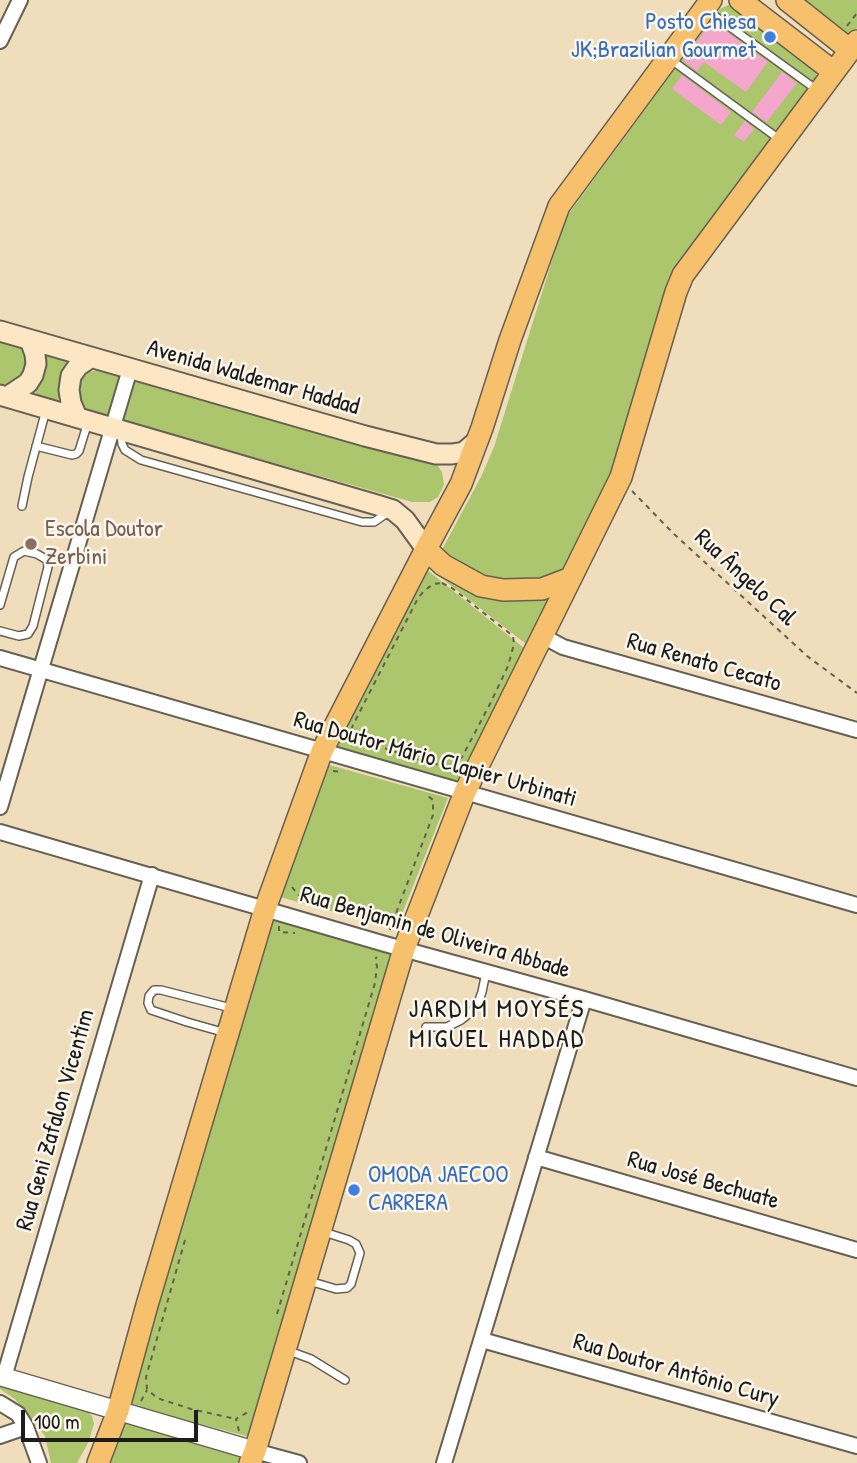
<!DOCTYPE html>
<html>
<head>
<meta charset="utf-8">
<style>
  body { margin:0 }
  #map { position:relative; width:857px; height:1463px; overflow:hidden; background:#efddbb; font-family:"Patrick Hand",sans-serif }
  canvas { display:block }
  .scale { position:absolute; left:21px; top:1410px; width:177px; height:32px; box-sizing:border-box; border:4px solid #1c1c1c; border-top:0; padding-left:9px; font-size:21px; line-height:24px; white-space:nowrap; color:#1c1c1c; -webkit-text-stroke:5px #fbf7ec; paint-order:stroke }
</style>
</head>
<body>
<div id="map">
<canvas width="857" height="1463"></canvas>
<div class="scale">100 m</div>
</div>
<script>
const c = document.querySelector('canvas').getContext('2d');
c.lineJoin = 'round';
function fillPath(path, color) {
  c.fillStyle = color;
  c.fill(path, 'evenodd');
}
function shape(rows) {
  const path = new Path2D();
  for (const r of rows) {
    path.moveTo(r[0], r[1]);
    for (let i = 2; i < r.length; i += 2) path.lineTo(r[i], r[i + 1]);
  }
  return path;
}
function stroke(path, color, width, dash) {
  c.strokeStyle = color;
  c.lineWidth = width;
  c.lineCap = dash ? 'butt' : 'round';
  c.setLineDash(dash || []);
  c.stroke(path);
}
function write(font, color, halo, rows, align = 'center') {
  c.font = font + ' "Patrick Hand",sans-serif';
  c.lineWidth = 5;
  c.setLineDash([]);
  c.textBaseline = 'middle';
  c.strokeStyle = halo;
  c.fillStyle = color;
  for (const [text, x, y, turn = 0] of rows) {
    c.save();
    c.translate(x, y);
    c.rotate((+turn || 0) * Math.PI / 180);
    c.textAlign = isNaN(turn) ? turn : align;
    if (halo) c.strokeText(text, 0, 0);
    c.fillText(text, 0, 0);
    c.restore();
  }
}
const green = shape([
  [801,0,857,0,857,28,849,33,843,33],
  [728,5,736,6,816,69,816,80,682,266,619,458,530,647,431,570,481,477,494,447,564,222,570,212,712,18,720,9],
  [0,336,20,344,26,350,28,357,25,373,14,384,0,384],
  [50,355,64,358,68,363,60,389,59,398,56,401,37,397,35,394,41,377,44,359,46,356],
  [98,370,120,375,107,419,81,409,77,388,80,380,89,372],
  [134,380,415,455,433,461,438,466,442,472,444,485,438,497,430,502,412,502,122,420],
  [426,569,524,648,457,783,331,750],
  [326,764,448,798,396,929,280,897],
  [275,916,391,953,250,1437,130,1406,157,1308],
  [0,1386,86,1410,92,1416,94,1424,88,1443,77,1463,51,1463,45,1436,15,1399,0,1389],
  [122,1421,243,1456,241,1463,105,1463]
]);
const building = shape([
  [712,21,768,62,746,92,704,62,697,71,683,61],
  [782,72,797,83,767,122,752,112],
  [682,75,731,112,721,125,672,89],
  [745,121,754,129,744,142,734,135]
]);
const path = shape([
  [847,26,857,13],
  [632,491,674,534,807,656,857,693],
  [442,583,452,588,513,636,514,644,508,666,490,704,462,757,450,767,425,762,349,736,353,725,417,600,423,592,433,584,442,583],
  [333,771,343,772],
  [292,887,298,895,303,897,389,925,395,916,433,815,433,800,428,796],
  [279,926,279,932,295,933],
  [390,930,392,921],
  [185,1240,146,1377,147,1389,157,1398,191,1409,236,1419],
  [277,1314,375,983,377,966,375,959,377,957],
  [141,1401,147,1390],
  [239,1431,236,1419,248,1412]
]);
const service = shape([
  [708,11,817,90],
  [670,59,779,139],
  [121,431,122,444,125,450,141,460,362,522,374,522,390,511],
  [36,446,72,455,76,454,79,451,88,422],
  [22,506,28,477,46,410],
  [0,605,14,557,24,551,37,554,47,560,48,567,33,626,28,634,19,636,0,631],
  [426,1027,447,1027,461,1020,471,1012,478,1003,482,992,486,972],
  [226,1033,187,1022,151,1010,148,1003,149,996,154,990,161,990,231,1008],
  [309,1281,336,1289,347,1288,351,1284,360,1253,356,1244,349,1240,324,1232],
  [289,1351,311,1359,345,1380]
]);
const minor = shape([
  [0,41,20,0],
  [545,632,550,640,563,647,857,730],
  [0,658,857,905],
  [0,807,130,369],
  [0,832,385,944,584,999,857,1078],
  [536,1157,857,1250],
  [482,1340,857,1446],
  [4,1377,152,875],
  [0,1403,18,1414,26,1427,39,1463],
  [0,1436,26,1427],
  [255,1451,299,1463],
  [444,1463,584,999]
]);
const tertiary = shape([
  [0,1376,255,1451]
]);
const secondary = shape([
  [0,331,365,436,436,454,452,454,464,452,477,441,479,436],
  [0,395,377,505,393,510,405,520,426,549],
  [7,397,28,383,33,375,36,364,35,354,30,340],
  [77,417,71,403,69,390,71,376,78,366,90,358]
]);
const primary = shape([
  [740,0,834,72],
  [787,0,850,50],
  [426,549,443,565,481,586,503,590,542,589,571,578],
  [98,1463,118,1411,147,1305,265,909,322,751,426,549,461,484,482,428,510,340,559,206,711,0],
  [250,1463,255,1451,404,949,465,792,621,477,676,292,683,275,857,41]
]);
const markers = [
  [770,37,7,"#3f7fe0"],
  [31,544,7,"#8d6e63"],
  [354,1190,7,"#3f7fe0"]
];
const shopNames = [
  ["Posto Chiesa",756,23],
  ["JK;Brazilian Gourmet",756,51],
  ["OMODA JAECOO",368,1176,"left"],
  ["CARRERA",368,1204,"left"]
];
const streetNames = [
  ["Avenida Waldemar Haddad",253,378,16],
  ["Rua Ângelo Cal",745,578,43],
  ["Rua Renato Cecato",704,663,16],
  ["Rua Doutor Mário Clapier Urbinati",435,760,16],
  ["Rua Benjamin de Oliveira Abbade",435,933,16],
  ["Rua Geni Zafalon Vicentim",56,1120,-74],
  ["Rua José Bechuate",703,1181,16],
  ["Rua Doutor Antônio Cury",676,1371,16]
];
const educationNames = [
  ["Escola Doutor",45,530],
  ["Zerbini",45,558]
];
const neighbourhoodNames = [
  ["JARDIM MOYSÉS",497,1010],
  ["MIGUEL HADDAD",497,1040]
];
fillPath(green, '#abc66c');
fillPath(building, '#f5a6cc');
stroke(service, '#666054', 10);
stroke(minor, '#666054', 18);
stroke(tertiary, '#666054', 21);
stroke(secondary, '#666054', 23);
stroke(primary, '#666054', 24);
stroke(path, '#666054', 2, [5, 5]);
stroke(service, '#fff', 7);
stroke(minor, '#fff', 14);
stroke(tertiary, '#fff', 18);
stroke(secondary, '#fce6c4', 19);
stroke(primary, '#f7c06c', 21);
for (const [x, y, r, color] of markers) {
  const dot = new Path2D();
  dot.arc(x, y, r, 0, 2 * Math.PI);
  c.fillStyle = color;
  c.fill(dot);
  stroke(dot, '#fbf7ec', 2.5);
}
write('24px', '#366cbe', '#fbf7ec', shopNames, 'right');
write('24px', '#1c1c1c', '#fbf7ec', streetNames);
write('24px', '#785e54', '#fbf7ec', educationNames, 'left');
c.letterSpacing = '2px';
write('26px', '#1c1c1c', '#fbf7ec', neighbourhoodNames);
c.letterSpacing = '0px';
</script>
</body>
</html>
